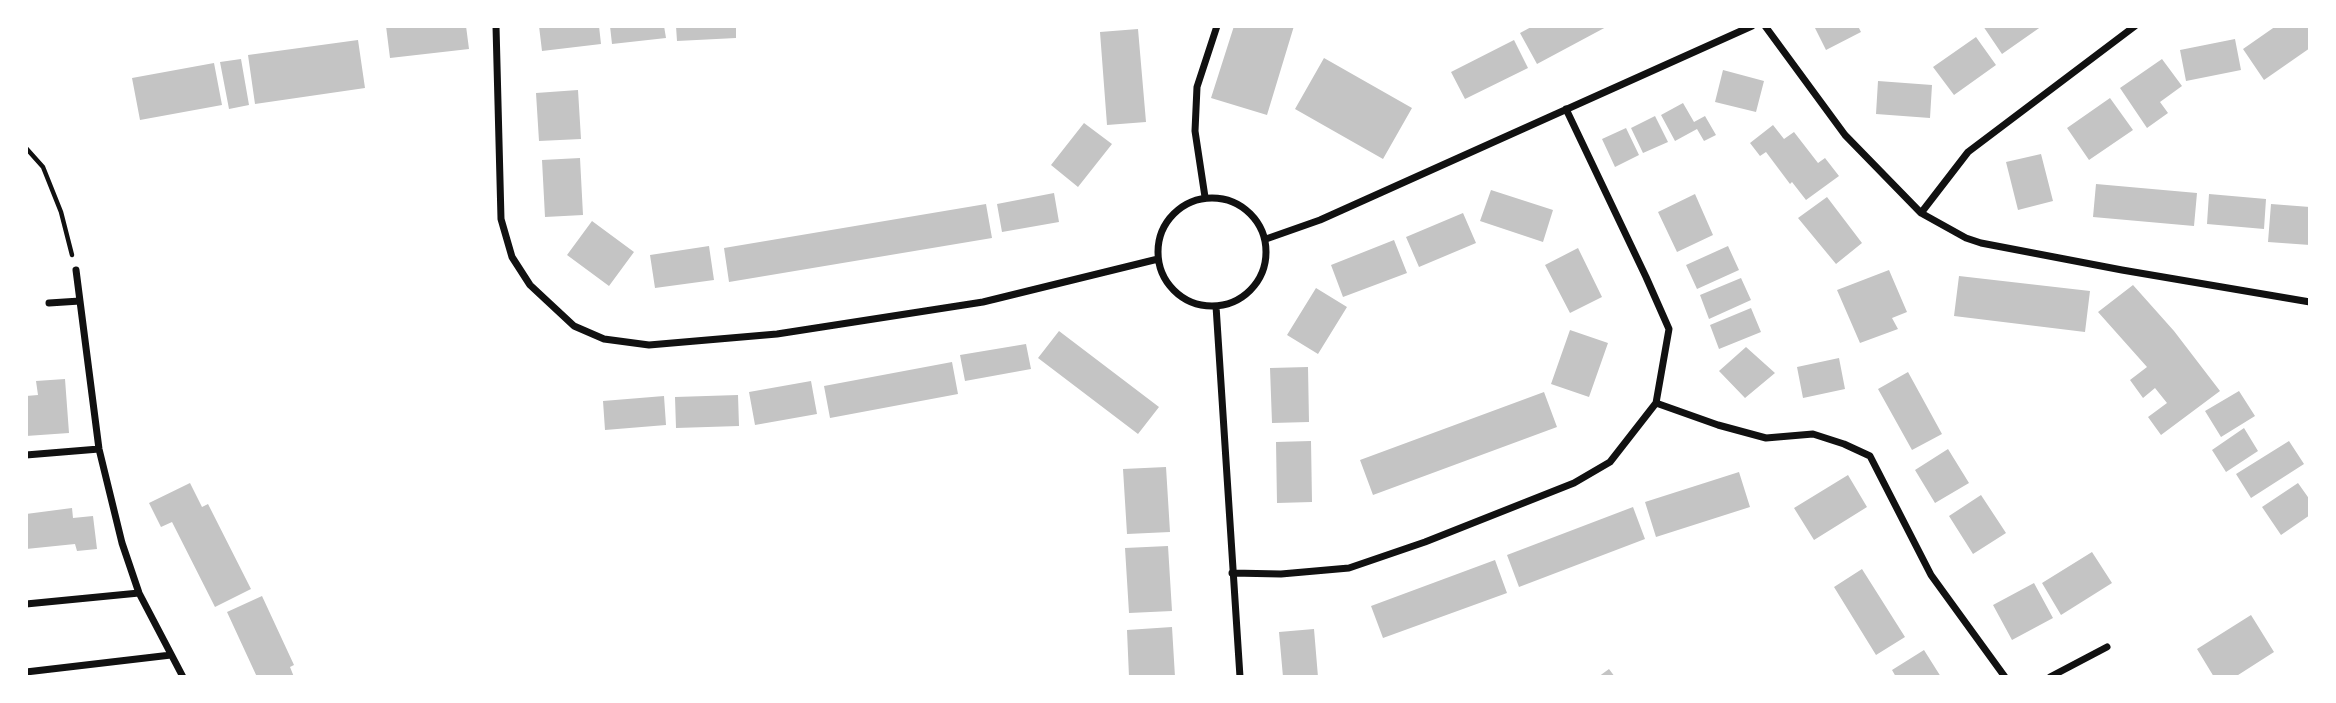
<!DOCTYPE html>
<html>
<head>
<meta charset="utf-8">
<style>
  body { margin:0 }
  #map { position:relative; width:2336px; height:703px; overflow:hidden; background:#fff; font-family:"Alegreya Sans",sans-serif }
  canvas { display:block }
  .frame { position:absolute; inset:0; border:28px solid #fff; pointer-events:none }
</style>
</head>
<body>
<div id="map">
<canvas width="2336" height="703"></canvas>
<div class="frame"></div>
</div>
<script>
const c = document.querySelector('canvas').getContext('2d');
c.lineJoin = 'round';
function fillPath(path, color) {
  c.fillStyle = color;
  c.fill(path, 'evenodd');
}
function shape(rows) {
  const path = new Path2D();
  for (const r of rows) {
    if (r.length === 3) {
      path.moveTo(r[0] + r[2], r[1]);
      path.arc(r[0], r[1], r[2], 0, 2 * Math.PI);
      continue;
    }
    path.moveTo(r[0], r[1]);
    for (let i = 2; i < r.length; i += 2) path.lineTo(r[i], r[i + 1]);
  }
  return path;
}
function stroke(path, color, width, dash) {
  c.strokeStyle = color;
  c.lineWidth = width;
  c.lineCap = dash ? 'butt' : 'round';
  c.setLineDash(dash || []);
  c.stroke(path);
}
const building = shape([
  [386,26,466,26,469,49,390,58],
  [539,26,599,26,601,44,542,51],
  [610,26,664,26,666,38,612,44],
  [676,26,736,26,736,38,677,41],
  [1234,26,1294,26,1267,115,1211,98],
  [1533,26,1608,26,1537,64,1520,33],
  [1814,26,1858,26,1861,32,1826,50],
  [1983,26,2042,26,2002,54],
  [2276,26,2310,26,2310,48,2264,80,2243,49],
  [1138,29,1146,122,1107,125,1100,32],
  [1976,37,1996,65,1954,95,1933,67],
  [2235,39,2241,70,2186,81,2180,50],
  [358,40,365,88,255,104,248,55],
  [1514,40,1528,68,1465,99,1451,72],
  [1324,58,1412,108,1383,159,1295,109],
  [241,59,249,105,229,109,220,62],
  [2162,59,2182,86,2160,102,2168,113,2147,128,2120,88],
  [214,63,222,105,140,120,132,78],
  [1723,70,1764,81,1756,112,1715,102],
  [1878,81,1932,85,1930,118,1876,114],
  [578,90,581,139,539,141,536,93],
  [2110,98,2133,130,2089,160,2067,128],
  [1683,103,1694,122,1705,116,1716,135,1704,141,1697,129,1675,141,1661,115],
  [1655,116,1668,142,1643,153,1631,128],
  [1084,123,1112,144,1078,187,1051,165],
  [1773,125,1784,139,1794,132,1818,163,1825,158,1839,176,1806,200,1792,182,1790,184,1766,152,1760,156,1750,143],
  [1626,128,1639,155,1615,167,1602,139],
  [2041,154,2053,201,2018,210,2006,162],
  [580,158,583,215,545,217,542,160],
  [2096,184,2197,193,2194,226,2093,217],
  [1491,190,1553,210,1543,242,1480,221],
  [1054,193,1059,222,1002,232,997,204],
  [1695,194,1713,235,1677,252,1658,212],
  [2209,194,2266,199,2264,229,2207,224],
  [1827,197,1862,243,1836,264,1798,218],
  [986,204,992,238,729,282,724,248],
  [2271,204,2310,207,2310,245,2268,242],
  [1463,213,1476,243,1419,267,1406,237],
  [592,221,634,252,609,286,567,255],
  [1394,240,1407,273,1343,297,1331,265],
  [709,246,714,280,655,288,650,255],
  [1728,246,1739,270,1697,289,1686,265],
  [1578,248,1602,297,1570,313,1545,265],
  [1889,270,1907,312,1892,318,1898,329,1860,343,1837,290],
  [1959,276,2090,291,2085,332,1954,316],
  [1741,278,1751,300,1709,319,1700,295],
  [2133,285,2174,331,2220,391,2161,435,2148,417,2167,403,2155,388,2143,398,2130,380,2147,367,2098,312],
  [1316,288,1347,307,1318,354,1287,335],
  [1751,308,1761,332,1719,349,1710,325],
  [1570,330,1608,343,1589,397,1551,384],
  [1059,331,1159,407,1138,434,1038,358],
  [1026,344,1031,369,965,381,960,355],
  [1746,347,1775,373,1745,398,1719,371],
  [1839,358,1845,389,1803,398,1797,367],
  [952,362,958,394,830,418,824,386],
  [1308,367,1309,422,1272,423,1270,368],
  [1908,372,1942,434,1912,450,1878,389],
  [65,379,69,433,26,436,26,396,38,395,36,381],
  [811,381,817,414,755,425,749,392],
  [2239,391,2255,416,2221,437,2205,411],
  [1544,392,1557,427,1373,495,1360,460],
  [738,395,739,426,676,428,675,397],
  [664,396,666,425,605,430,603,401],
  [2244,428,2258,451,2226,472,2212,450],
  [1311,441,1312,502,1277,503,1276,442],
  [2289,441,2304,464,2251,498,2236,474],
  [1948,449,1969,483,1935,503,1915,470],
  [1166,467,1170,532,1127,534,1123,469],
  [1739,472,1750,507,1656,537,1645,502],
  [1848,475,1867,507,1814,540,1794,508],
  [190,483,202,507,208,504,251,589,215,607,172,522,161,527,149,503],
  [2298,483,2310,500,2310,515,2281,535,2262,507],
  [1981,495,2006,533,1973,554,1949,516],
  [1633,507,1645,539,1519,587,1507,555],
  [72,508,73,518,93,516,97,549,77,551,75,544,26,549,26,514],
  [1168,546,1172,611,1129,613,1125,548],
  [2092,552,2112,583,2061,615,2042,583],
  [1495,560,1507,593,1383,638,1371,606],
  [1862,569,1905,637,1876,655,1834,587],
  [2034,583,2053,618,2012,640,1993,605],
  [262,596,294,665,290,667,294,677,257,677,227,612],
  [2251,615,2274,652,2235,677,2214,677,2197,649],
  [1172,627,1175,677,1129,677,1127,630],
  [1314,629,1318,677,1283,677,1279,632],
  [1924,650,1941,677,1896,677,1892,670],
  [1609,669,1615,677,1598,677]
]);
const path = shape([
  [26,148,43,167,61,212,72,255]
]);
const minor = shape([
  [496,26,501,219,512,257,530,285,574,326,604,339,649,345,777,334,983,302,1158,259],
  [1765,26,1845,135,1921,213,1966,238,1981,243,2122,270,2310,302],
  [1205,197,1195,131,1197,87,1217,26],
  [1212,252,54],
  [1921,213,1968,152,2135,26],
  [1266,239,1320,220,1752,26],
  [76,270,99,449,122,543,139,593,183,677],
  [49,303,80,301],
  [1216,306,1240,677],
  [1656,403,1718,425,1766,438,1813,434,1844,444,1870,456,1931,575,2005,677],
  [26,455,99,449],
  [1232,573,1281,574,1349,568,1425,542,1574,483,1610,462,1656,403,1669,329,1646,277,1566,109],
  [26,604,139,593],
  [26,672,171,655],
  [2050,677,2107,647]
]);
fillPath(building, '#c4c4c4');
stroke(path, '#111', 4.5);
stroke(minor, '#111', 7);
</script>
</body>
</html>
